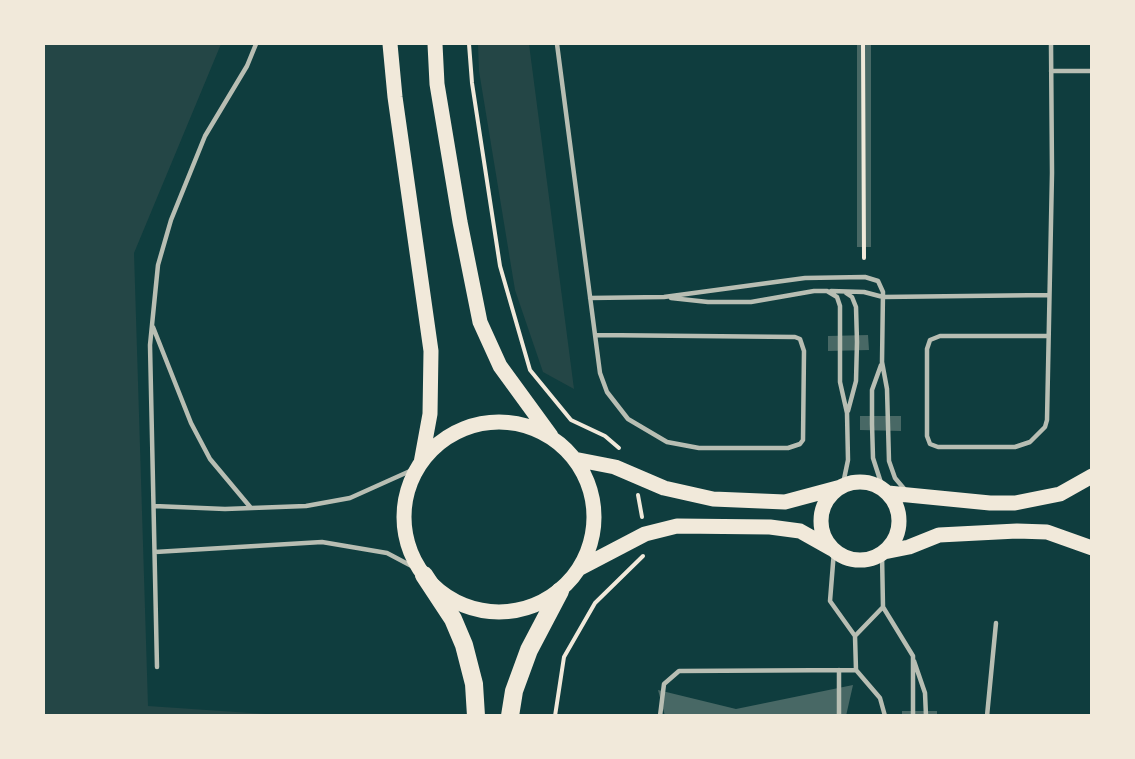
<!DOCTYPE html>
<html>
<head>
<meta charset="utf-8">
<style>
  body { margin:0 }
  #map { position:relative; width:1135px; height:759px; overflow:hidden; background:#0f3d3e; font-family:Jost,sans-serif }
  canvas { display:block }
  .frame { position:absolute; inset:0; border:45px solid #f1e9da; pointer-events:none }
</style>
</head>
<body>
<div id="map">
<canvas width="1135" height="759"></canvas>
<div class="frame"></div>
</div>
<script>
const c = document.querySelector('canvas').getContext('2d');
c.lineJoin = 'round';
function fillPath(path, color) {
  c.fillStyle = color;
  c.fill(path, 'evenodd');
}
function shape(rows) {
  const path = new Path2D();
  for (const r of rows) {
    if (r.length === 3) {
      path.moveTo(r[0] + r[2], r[1]);
      path.arc(r[0], r[1], r[2], 0, 2 * Math.PI);
      continue;
    }
    path.moveTo(r[0], r[1]);
    for (let i = 2; i < r.length; i += 2) path.lineTo(r[i], r[i + 1]);
  }
  return path;
}
function stroke(path, color, width, dash) {
  c.strokeStyle = color;
  c.lineWidth = width;
  c.lineCap = dash ? 'butt' : 'round';
  c.setLineDash(dash || []);
  c.stroke(path);
}
const green = shape([
  [44,44,221,44,134,253,148,706,280,715,44,715],
  [478,44,529,44,574,389,543,372,515,290,479,71]
]);
const building = shape([
  [857,44,871,44,871,247,857,247],
  [868,335,869,350,828,351,828,336],
  [860,416,901,416,901,431,860,430],
  [853,685,846,716,665,716,658,690,736,709],
  [902,711,937,711,937,716,902,716]
]);
const path = shape([
  [469,44,472,83,500,266,530,370,571,420,605,436,619,448],
  [863,44,864,258],
  [638,495,642,517],
  [555,716,564,657,595,603,643,556]
]);
const service = shape([
  [557,44,600,373,607,392,628,419,667,442,699,448,788,448,800,444,803,440,804,351,800,339,795,337,596,335],
  [1051,71,1092,71],
  [831,291,864,292,883,297,1049,295],
  [846,293,852,297,856,307,857,342,856,381,848,411],
  [590,298,664,297,805,278,865,277,878,281,883,292,882,362,887,389,889,461,895,478,906,491],
  [671,298,708,302,751,302,814,291,827,291,837,297,840,306,840,382,847,413,848,460,843,484],
  [153,327,191,423,210,459,251,508],
  [1048,336,940,336,930,340,927,349,927,436,930,444,938,447,1015,447,1030,442,1045,427,1047,420,1052,173,1051,44],
  [881,365,872,390,872,424,873,458,883,489],
  [154,506,225,509,306,506,350,498,419,467],
  [834,551,830,601,855,636,856,670,880,698,885,716],
  [155,552,322,542,387,553,421,571],
  [882,554,883,607,913,656,913,716],
  [855,636,883,607],
  [914,661,925,693,926,716],
  [157,667,150,345,158,265,171,220,205,136,247,66,256,44],
  [660,716,664,684,679,671,856,670],
  [839,716,839,670],
  [987,716,996,623]
]);
const primary = shape([
  [390,44,395,97,431,351,430,414,421,463],
  [435,44,437,84,460,222,480,322,500,366,551,436],
  [499,517,95],
  [574,459,615,467,664,488,713,499,785,502,841,487],
  [860,521,39],
  [888,493,990,503,1015,503,1060,494,1092,476],
  [884,552,909,547,939,535,1017,531,1047,532,1092,548],
  [580,568,645,534,677,526,770,527,800,531,832,549]
]);
const motorway = shape([
  [424,575,453,619,464,645,474,684,476,716],
  [510,716,514,691,529,650,560,591]
]);
fillPath(green, '#244646');
fillPath(building, '#486865');
stroke(path, '#f1e9da', 4);
stroke(service, '#b8beb3', 4.5);
stroke(primary, '#f1e9da', 15);
stroke(motorway, '#f1e9da', 18);
</script>
</body>
</html>
